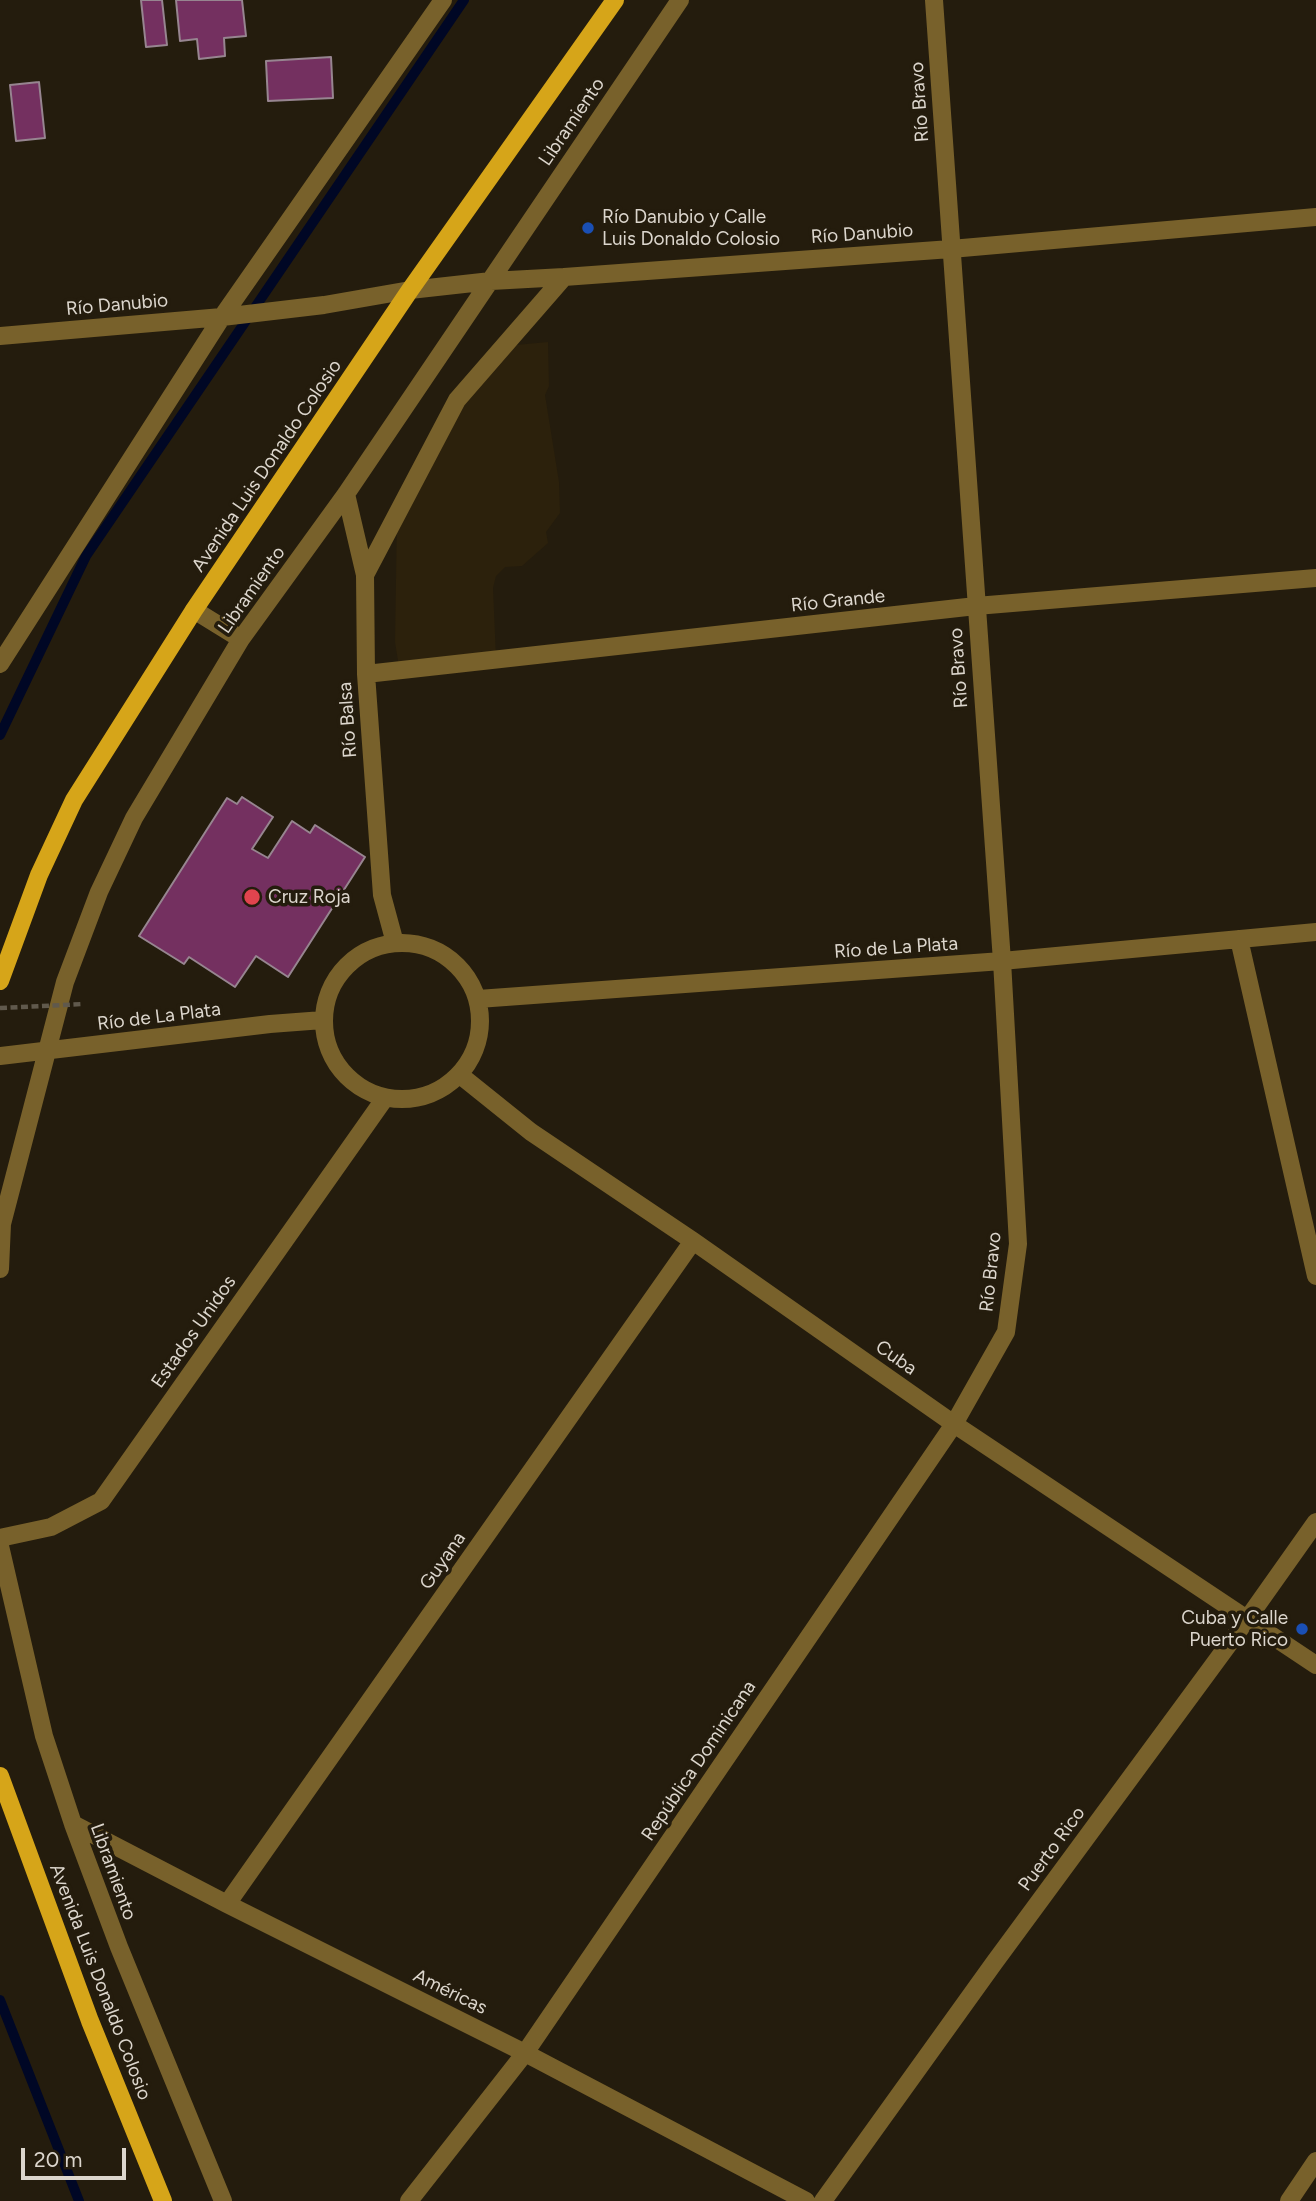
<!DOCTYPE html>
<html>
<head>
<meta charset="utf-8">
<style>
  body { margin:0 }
  #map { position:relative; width:1316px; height:2201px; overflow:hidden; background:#241c0d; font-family:Figtree,sans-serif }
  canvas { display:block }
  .scale { position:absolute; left:21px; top:2148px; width:105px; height:32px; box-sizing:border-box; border:4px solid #dcd6cd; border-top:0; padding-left:9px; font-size:21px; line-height:24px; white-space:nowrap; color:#dcd6cd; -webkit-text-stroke:5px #241c0d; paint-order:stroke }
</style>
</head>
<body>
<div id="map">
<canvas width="1316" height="2201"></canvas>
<div class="scale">20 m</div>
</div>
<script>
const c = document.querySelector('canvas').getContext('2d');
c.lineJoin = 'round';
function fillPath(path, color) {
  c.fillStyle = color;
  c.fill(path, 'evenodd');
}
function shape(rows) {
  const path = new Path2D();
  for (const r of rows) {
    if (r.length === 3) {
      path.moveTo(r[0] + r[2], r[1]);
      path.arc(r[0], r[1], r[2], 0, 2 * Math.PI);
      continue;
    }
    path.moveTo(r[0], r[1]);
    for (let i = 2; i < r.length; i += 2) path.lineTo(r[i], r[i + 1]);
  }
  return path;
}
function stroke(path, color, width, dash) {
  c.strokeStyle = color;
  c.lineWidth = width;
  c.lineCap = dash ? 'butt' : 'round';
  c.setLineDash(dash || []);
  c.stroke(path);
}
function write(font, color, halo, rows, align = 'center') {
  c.font = font + ' Figtree,sans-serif';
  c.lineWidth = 7;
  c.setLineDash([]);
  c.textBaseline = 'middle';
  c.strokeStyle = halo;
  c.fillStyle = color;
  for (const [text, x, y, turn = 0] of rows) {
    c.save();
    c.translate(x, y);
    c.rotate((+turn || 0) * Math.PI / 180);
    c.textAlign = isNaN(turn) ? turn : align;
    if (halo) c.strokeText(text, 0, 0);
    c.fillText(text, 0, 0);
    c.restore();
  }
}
const built = shape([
  [548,342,549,386,545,395,559,482,560,513,546,532,548,543,522,566,505,567,496,576,493,588,496,658,399,667,395,642,397,517,458,404,505,346]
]);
const stream = shape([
  [0,735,86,556,464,0],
  [0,2000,79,2201]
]);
const building = shape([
  [141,0,162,0,167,45,146,47,141,0],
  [176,0,242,0,246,36,224,38,225,56,199,59,197,39,180,41,176,0],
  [331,57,333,98,268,101,266,61,331,57],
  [39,82,45,138,16,141,10,85,39,82],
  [242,797,273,817,252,849,268,858,292,821,310,833,315,825,365,857,288,977,256,956,235,987,189,957,184,964,139,936,227,798,237,804,242,797]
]);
const minor = shape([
  [0,336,222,317,324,305,410,290,491,281,564,277,951,249,1316,217],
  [346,494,365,575,366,674,382,895,395,943],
  [365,575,457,400,564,277],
  [194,610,241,639],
  [0,664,222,317,443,0],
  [366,674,976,606,1316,578],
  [1239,939,1316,1276],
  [402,1021,78],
  [478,999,1002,961,1316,932],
  [0,1056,270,1024,323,1020],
  [460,1075,531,1132,693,1241,954,1424,1316,1665],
  [0,1269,2,1224,65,982,99,892,134,818,241,639,346,494,680,0],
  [0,1538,51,1527,101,1501,385,1098],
  [0,1546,44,1736,73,1824,119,1947,223,2201],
  [73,1824,227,1904,525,2053,806,2201],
  [227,1904,693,1241],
  [409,2201,525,2053,954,1424,1006,1332,1018,1244,1002,961,934,0],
  [823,2201,994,1963,1248,1618,1316,1522],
  [1289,2201,1316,2161]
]);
const major = shape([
  [0,981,39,875,74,800,194,610,410,290,615,0],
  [0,1776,90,2021,163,2201]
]);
const pathBridge = shape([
  [0,1008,83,1004]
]);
const markers = [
  [588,228,7,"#1a4fb4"],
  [252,897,9,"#e0444e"],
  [1302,1629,7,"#1a4fb4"]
];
const streetNames = [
  ["Río Bravo",920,102,-94],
  ["Libramiento",572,122,-56],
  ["Río Danubio",862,234,-4],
  ["Río Danubio",117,305,-5],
  ["Avenida Luis Donaldo Colosio",267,466,-56],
  ["Libramiento",252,590,-55],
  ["Río Grande",838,601,-6],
  ["Río Bravo",959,668,-94],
  ["Río Balsa",348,720,-94],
  ["Río de La Plata",896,948,-4],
  ["Río de La Plata",159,1017,-7],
  ["Río Bravo",991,1272,-84],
  ["Estados Unidos",194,1332,-55],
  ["Cuba",896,1358,35],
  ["Guyana",443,1561,-55],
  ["República Dominicana",699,1761,-56],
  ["Puerto Rico",1052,1849,-54],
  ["Libramiento",113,1872,70],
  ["Avenida Luis Donaldo Colosio",100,1982,69],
  ["Américas",450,1992,26]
];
const poiNames = [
  ["Río Danubio y Calle",602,217],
  ["Luis Donaldo Colosio",602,239],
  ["Cruz Roja",268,897],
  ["Cuba y Calle",1288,1618,"right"],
  ["Puerto Rico",1288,1640,"right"]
];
fillPath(built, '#2c210c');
stroke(stream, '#000725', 10);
fillPath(building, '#743060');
stroke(building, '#978590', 2);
stroke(minor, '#78612b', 18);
stroke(major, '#d6a519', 18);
stroke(pathBridge, '#60594c', 4.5, [7, 3.5]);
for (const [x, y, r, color] of markers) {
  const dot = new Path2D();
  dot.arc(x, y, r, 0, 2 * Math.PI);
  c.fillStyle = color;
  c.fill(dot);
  stroke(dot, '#241c0d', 2.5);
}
write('19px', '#dcd6cd', '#241c0d', streetNames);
write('19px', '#dcd6cd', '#241c0d', poiNames, 'left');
</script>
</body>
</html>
